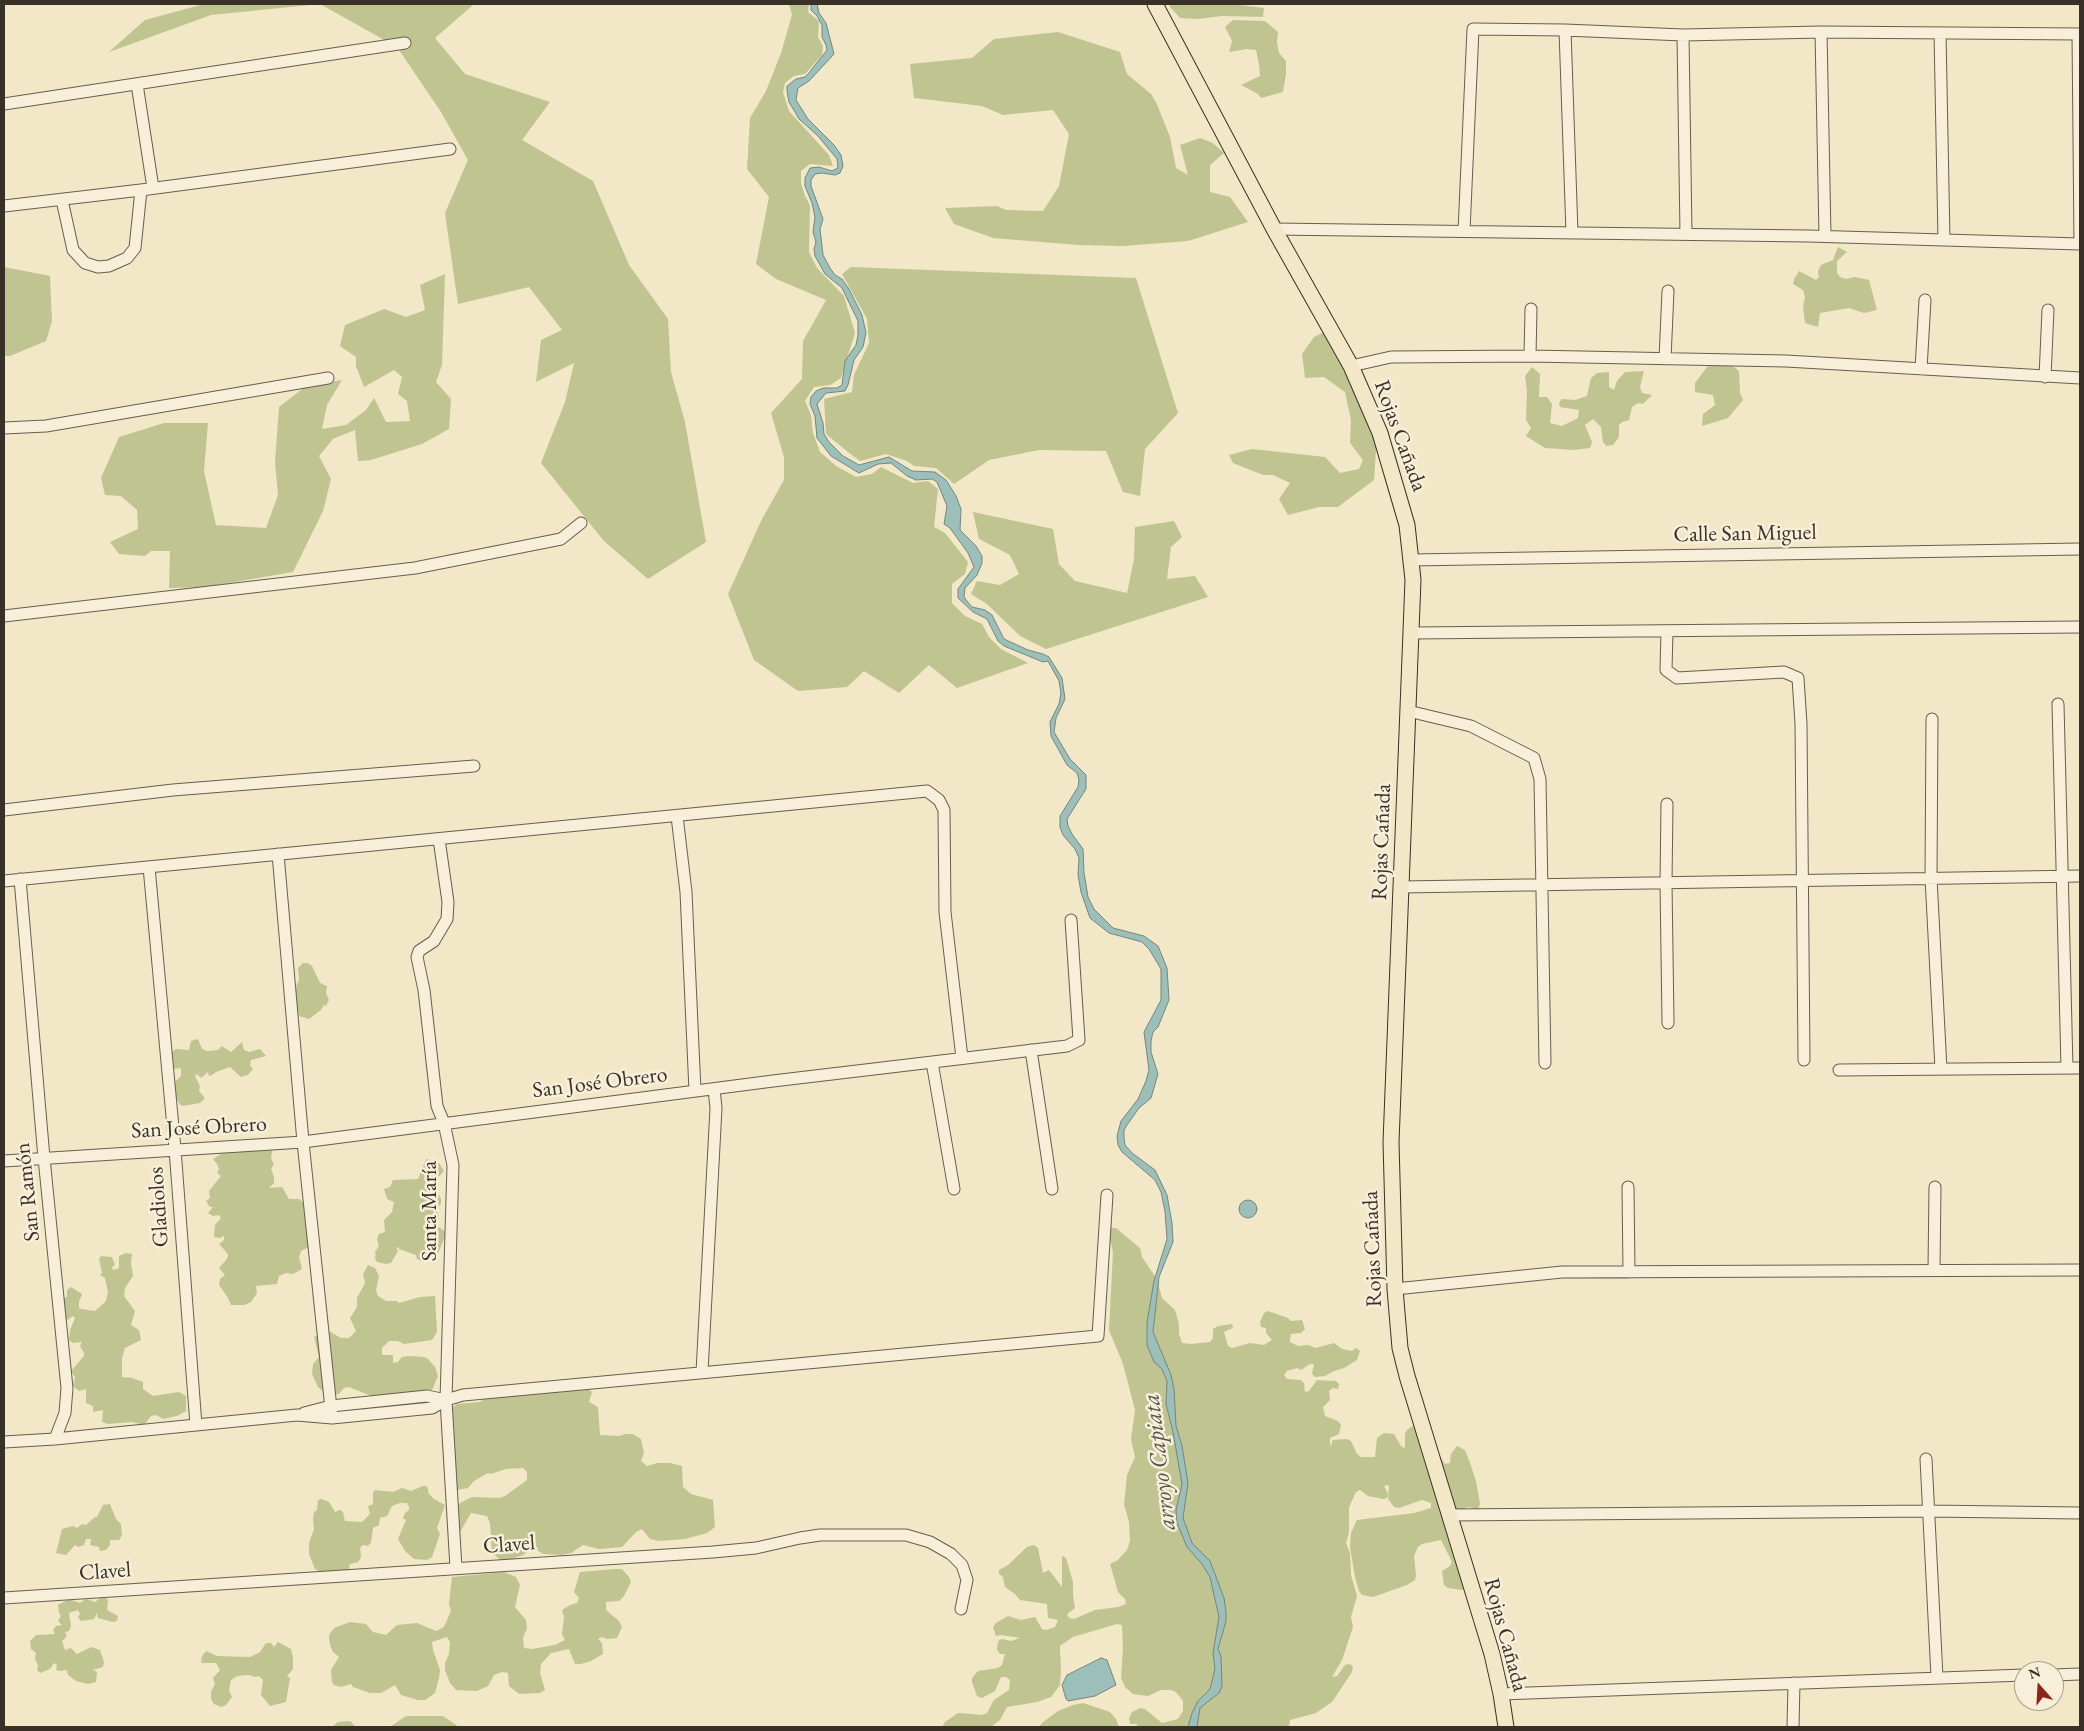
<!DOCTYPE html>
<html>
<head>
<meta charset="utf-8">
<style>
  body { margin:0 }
  #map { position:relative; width:2084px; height:1731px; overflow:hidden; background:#f2e7c6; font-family:"EB Garamond",serif }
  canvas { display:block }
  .frame { position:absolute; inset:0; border:5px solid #393127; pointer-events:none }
  .north { position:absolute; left:2014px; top:1661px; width:50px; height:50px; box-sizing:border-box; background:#f7efda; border:1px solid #aba392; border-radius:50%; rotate:341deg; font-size:14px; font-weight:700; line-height:20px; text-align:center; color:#393127 }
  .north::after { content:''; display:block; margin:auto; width:18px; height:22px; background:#8f2418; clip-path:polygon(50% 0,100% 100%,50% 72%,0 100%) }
</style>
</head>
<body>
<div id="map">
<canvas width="2084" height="1731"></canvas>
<div class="frame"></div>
<div class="north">N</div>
</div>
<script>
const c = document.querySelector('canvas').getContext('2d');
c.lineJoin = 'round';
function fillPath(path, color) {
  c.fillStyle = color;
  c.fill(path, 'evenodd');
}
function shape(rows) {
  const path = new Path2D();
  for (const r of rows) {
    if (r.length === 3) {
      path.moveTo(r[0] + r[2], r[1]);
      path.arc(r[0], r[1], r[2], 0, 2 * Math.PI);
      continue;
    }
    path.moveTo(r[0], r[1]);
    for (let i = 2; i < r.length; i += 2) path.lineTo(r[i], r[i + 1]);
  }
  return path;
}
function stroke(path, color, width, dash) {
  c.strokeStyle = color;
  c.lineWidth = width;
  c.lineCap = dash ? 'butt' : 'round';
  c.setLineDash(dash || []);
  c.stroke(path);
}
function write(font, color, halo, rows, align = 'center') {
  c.font = font + ' "EB Garamond",serif';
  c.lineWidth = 5;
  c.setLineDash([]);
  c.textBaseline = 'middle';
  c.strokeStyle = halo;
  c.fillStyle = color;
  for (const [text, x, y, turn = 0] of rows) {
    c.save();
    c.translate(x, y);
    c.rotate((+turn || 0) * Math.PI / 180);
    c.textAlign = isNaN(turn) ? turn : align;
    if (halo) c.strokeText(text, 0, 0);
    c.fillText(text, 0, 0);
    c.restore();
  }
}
const green = shape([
  [204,4,482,4,473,5,435,38,465,74,550,102,522,140,593,181,629,265,668,319,671,372,685,422,706,542,648,579,604,541,541,463,565,402,574,363,536,382,541,340,562,330,529,287,458,304,445,213,468,160,441,112,397,47,320,4,211,15,109,52,145,20],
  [789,4,809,4,808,12,819,21,818,37,823,46,822,55,805,74,794,76,785,83,783,92,789,111,829,155,833,166,810,164,801,171,801,183,805,196,810,205,809,252,817,268,844,296,855,333,841,378,830,385,814,387,805,401,811,415,813,433,820,452,836,466,856,477,872,474,881,467,913,483,928,481,938,489,934,527,945,533,968,562,965,574,952,584,952,603,965,616,982,624,989,637,1001,649,1028,663,957,688,929,665,899,693,864,671,847,687,798,691,754,660,728,594,762,519,784,480,784,457,771,413,802,379,803,341,826,300,776,279,756,264,769,197,747,169,750,118,766,91,781,53,792,15],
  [1170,4,1232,4,1264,8,1263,17,1222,16,1198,19,1180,18,1170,7],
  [1233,20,1265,21,1278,32,1277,42,1279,53,1286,61,1286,74,1283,92,1261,98,1258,94,1241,85,1260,76,1259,64,1256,50,1247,49,1229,52,1232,41,1225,27],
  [1058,32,1120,52,1127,74,1151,94,1156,102,1170,137,1176,168,1188,175,1180,145,1200,138,1213,143,1224,153,1210,165,1210,192,1230,197,1248,222,1188,241,1124,246,1078,245,993,238,954,224,945,208,997,206,1006,210,1043,211,1059,186,1069,134,1053,110,1003,115,982,106,914,98,910,64,972,58,994,39],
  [1838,247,1847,252,1837,261,1837,273,1840,277,1846,279,1855,277,1869,280,1877,310,1864,313,1849,308,1820,313,1818,327,1805,323,1803,307,1805,297,1803,290,1793,284,1794,279,1799,271,1816,280,1819,277,1818,271,1821,265,1833,260],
  [4,267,50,276,52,321,46,341,10,356,4,356],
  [851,267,1136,278,1178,413,1145,449,1140,496,1123,492,1106,451,1039,450,989,460,954,484,936,468,914,466,907,461,886,454,860,461,848,452,826,434,824,399,852,392,854,375,869,343,867,319,842,274],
  [445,274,442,365,436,382,451,399,449,429,422,444,371,460,358,461,355,430,333,439,319,456,331,479,323,511,293,572,205,587,169,588,170,551,151,551,145,556,119,554,110,542,138,529,137,510,121,496,105,495,101,478,119,437,164,423,208,423,204,471,216,525,266,528,278,495,275,462,279,407,306,386,342,380,327,405,322,429,346,425,366,410,374,398,386,422,410,421,407,401,398,394,402,377,394,370,364,387,356,366,356,357,340,346,345,325,384,309,406,317,425,310,420,285],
  [1324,332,1336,356,1351,374,1377,437,1374,480,1338,507,1319,507,1288,515,1279,499,1290,483,1273,475,1263,475,1233,463,1229,455,1252,449,1325,457,1340,473,1359,469,1363,460,1350,443,1351,420,1345,392,1324,377,1305,378,1302,354,1314,337],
  [1714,363,1734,367,1739,371,1740,393,1743,400,1728,418,1702,426,1703,414,1715,405,1713,395,1695,392,1695,383,1707,367],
  [1532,367,1540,374,1539,397,1547,397,1552,404,1550,423,1562,426,1578,418,1579,410,1560,407,1559,403,1562,399,1575,400,1587,396,1591,378,1597,373,1609,372,1609,387,1614,390,1617,381,1625,372,1644,371,1640,387,1642,393,1652,395,1643,404,1638,403,1632,407,1629,420,1622,422,1619,425,1619,437,1613,445,1606,446,1603,442,1601,427,1593,419,1585,425,1592,442,1590,448,1574,450,1545,448,1526,436,1531,428,1526,420,1527,391,1525,376],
  [973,512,1053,529,1059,564,1075,581,1127,593,1134,559,1135,527,1174,521,1182,537,1171,547,1167,579,1195,576,1208,597,1046,649,1020,636,987,604,971,594,977,581,1000,585,1019,574,1010,555,979,539],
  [303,963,308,963,312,966,320,983,327,986,326,993,329,1000,326,1006,324,1005,321,1010,309,1019,299,1016,294,991,299,980,298,968],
  [198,1039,202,1049,207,1051,218,1050,222,1046,231,1052,242,1042,244,1050,249,1052,260,1049,266,1056,251,1060,250,1065,253,1069,248,1075,241,1077,230,1067,216,1072,212,1075,209,1076,208,1072,201,1078,197,1074,195,1076,200,1086,199,1091,205,1098,200,1103,183,1106,179,1104,178,1100,173,1100,173,1084,181,1076,181,1068,165,1070,168,1055,176,1049,189,1050,191,1041],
  [234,1140,240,1143,273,1146,271,1158,274,1165,271,1168,274,1177,274,1183,269,1188,282,1187,289,1199,299,1199,317,1214,309,1230,309,1247,301,1251,299,1257,302,1269,293,1274,286,1273,279,1276,277,1284,256,1286,257,1293,251,1302,244,1305,231,1305,228,1298,219,1285,220,1279,225,1275,219,1268,227,1259,228,1254,219,1244,224,1240,224,1236,220,1238,214,1237,215,1225,221,1218,219,1215,213,1216,208,1213,213,1207,210,1207,206,1201,210,1198,209,1191,221,1176,217,1173,219,1169,217,1164,213,1159,221,1154,227,1143],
  [426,1159,439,1163,444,1171,434,1182,441,1199,441,1204,436,1209,439,1216,436,1225,443,1230,446,1234,437,1256,422,1261,417,1259,416,1255,399,1249,398,1247,396,1248,398,1251,391,1263,386,1264,377,1262,374,1256,376,1257,375,1252,379,1246,377,1239,379,1234,385,1232,384,1220,392,1212,394,1202,387,1199,384,1189,390,1187,393,1180,418,1179],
  [1111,1228,1116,1228,1140,1248,1142,1257,1157,1279,1162,1298,1175,1310,1179,1324,1179,1334,1182,1343,1191,1344,1210,1342,1213,1338,1213,1329,1218,1326,1232,1324,1233,1328,1224,1332,1228,1346,1232,1348,1250,1343,1264,1345,1272,1340,1266,1333,1266,1328,1261,1327,1260,1322,1264,1313,1268,1311,1288,1318,1291,1321,1302,1320,1305,1329,1301,1333,1291,1334,1290,1339,1290,1342,1298,1346,1308,1345,1316,1348,1334,1343,1342,1349,1352,1351,1356,1348,1360,1351,1357,1360,1344,1368,1334,1371,1325,1376,1315,1377,1312,1374,1314,1364,1310,1364,1301,1370,1297,1368,1287,1371,1284,1375,1287,1379,1301,1380,1304,1383,1305,1392,1309,1391,1317,1380,1336,1381,1339,1384,1338,1389,1333,1388,1329,1391,1330,1400,1323,1407,1325,1416,1338,1421,1341,1425,1339,1434,1330,1438,1330,1447,1333,1440,1347,1439,1351,1441,1357,1454,1361,1457,1375,1457,1377,1438,1384,1433,1394,1434,1401,1446,1405,1448,1405,1434,1407,1430,1418,1422,1445,1464,1450,1463,1451,1454,1457,1446,1465,1450,1470,1463,1476,1481,1480,1504,1478,1509,1468,1507,1454,1513,1467,1588,1462,1590,1448,1588,1444,1585,1442,1571,1450,1566,1452,1562,1441,1540,1422,1544,1418,1547,1414,1556,1416,1575,1415,1580,1407,1585,1373,1597,1362,1595,1359,1591,1355,1577,1350,1547,1351,1533,1357,1520,1414,1513,1431,1508,1431,1503,1422,1500,1399,1508,1394,1507,1388,1499,1389,1485,1384,1486,1388,1494,1387,1498,1383,1499,1368,1496,1360,1490,1356,1492,1349,1507,1349,1532,1346,1543,1350,1553,1351,1575,1357,1596,1351,1617,1353,1627,1342,1660,1332,1677,1337,1676,1345,1665,1350,1664,1353,1667,1352,1672,1332,1702,1316,1713,1290,1720,1289,1727,1137,1727,1137,1724,1130,1724,1129,1718,1132,1712,1140,1708,1145,1709,1162,1723,1178,1719,1183,1711,1183,1701,1176,1692,1171,1690,1161,1690,1148,1696,1133,1694,1125,1687,1121,1678,1123,1649,1122,1625,1117,1624,1073,1637,1060,1646,1061,1671,1060,1685,1051,1697,1037,1702,1007,1707,1000,1720,992,1726,942,1727,945,1722,958,1713,982,1715,987,1713,994,1700,1009,1690,1010,1680,1006,1677,1001,1677,995,1691,982,1698,977,1696,972,1682,972,1678,978,1671,998,1668,1002,1665,1005,1654,1000,1654,997,1650,998,1641,1002,1639,1011,1641,1020,1638,1001,1635,996,1636,993,1627,996,1623,1008,1616,1021,1620,1035,1617,1042,1629,1046,1630,1055,1627,1058,1620,1048,1618,1047,1604,1020,1600,1015,1594,1005,1587,1003,1577,999,1574,999,1570,1008,1565,1027,1547,1034,1545,1038,1548,1043,1573,1049,1570,1062,1587,1062,1556,1066,1558,1073,1582,1073,1595,1075,1608,1067,1614,1069,1618,1074,1619,1095,1610,1118,1607,1126,1604,1125,1599,1118,1592,1110,1564,1118,1560,1127,1550,1130,1541,1129,1522,1124,1504,1127,1475,1135,1457,1131,1439,1135,1410,1123,1364,1109,1330,1113,1252,1110,1239],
  [126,1253,132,1254,131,1263,133,1276,125,1288,124,1296,135,1311,131,1325,139,1330,141,1340,125,1348,122,1358,122,1377,132,1378,143,1382,143,1389,153,1396,179,1392,186,1396,186,1411,177,1416,163,1419,156,1415,151,1416,144,1425,132,1422,108,1424,102,1422,103,1410,93,1412,93,1406,86,1403,86,1389,79,1391,73,1386,75,1377,71,1371,84,1356,84,1353,80,1346,82,1342,73,1343,69,1340,70,1330,75,1318,73,1316,67,1320,64,1317,63,1298,67,1297,67,1290,71,1287,82,1294,79,1302,79,1308,81,1309,95,1311,106,1301,108,1292,105,1278,100,1275,102,1273,99,1259,101,1256,112,1257,115,1265,112,1267,113,1270,117,1269,119,1268,119,1256],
  [368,1265,375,1268,379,1276,376,1290,378,1296,386,1301,397,1301,399,1303,420,1297,435,1296,437,1332,432,1340,404,1344,398,1341,389,1341,382,1348,382,1355,393,1355,393,1363,398,1362,402,1357,409,1356,424,1357,428,1359,435,1367,438,1376,433,1388,430,1392,402,1406,386,1410,378,1407,374,1397,349,1387,344,1388,339,1394,328,1396,318,1387,312,1374,313,1364,319,1357,314,1337,327,1330,341,1338,349,1338,356,1331,350,1318,357,1307,357,1298,365,1283,363,1274],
  [565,1388,588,1389,592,1392,589,1402,598,1407,600,1435,619,1436,626,1434,633,1434,641,1439,644,1453,641,1461,647,1466,657,1463,670,1463,682,1466,683,1487,691,1494,713,1500,715,1527,707,1533,685,1539,659,1541,650,1539,642,1529,636,1532,622,1547,599,1549,583,1545,571,1553,561,1555,543,1554,534,1548,523,1555,503,1562,492,1553,490,1523,487,1516,471,1513,456,1539,450,1517,460,1503,472,1497,499,1498,505,1496,527,1480,527,1472,523,1468,506,1469,491,1474,488,1473,474,1481,468,1488,457,1490,452,1483,442,1448,450,1409,457,1404,480,1402,485,1398],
  [423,1486,427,1486,429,1494,434,1499,445,1505,437,1528,440,1534,432,1557,427,1560,414,1559,405,1551,398,1539,406,1520,403,1518,405,1513,409,1510,409,1507,407,1503,400,1503,392,1506,387,1516,380,1518,379,1525,373,1528,371,1542,368,1546,363,1545,360,1548,361,1557,358,1562,350,1564,348,1572,320,1572,315,1569,309,1554,309,1543,314,1529,313,1519,314,1512,317,1510,318,1500,321,1499,329,1502,335,1512,340,1510,343,1512,345,1521,362,1522,370,1514,368,1506,373,1504,373,1493,375,1490,393,1492,402,1488,411,1491],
  [110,1504,116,1519,121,1524,122,1535,119,1540,110,1540,110,1545,106,1550,100,1551,99,1547,90,1545,91,1539,86,1539,84,1545,78,1547,75,1545,66,1555,56,1553,62,1529,73,1526,77,1528,82,1524,86,1525,95,1517,97,1517,103,1505],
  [614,1569,622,1569,629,1577,631,1582,624,1596,619,1601,606,1602,606,1610,619,1621,622,1627,617,1638,607,1639,602,1637,598,1639,602,1643,603,1654,591,1661,581,1664,575,1664,569,1649,551,1653,541,1664,540,1673,545,1690,540,1693,519,1694,509,1686,508,1673,502,1672,494,1675,488,1686,477,1691,456,1690,450,1683,445,1670,445,1663,449,1654,450,1642,447,1637,432,1642,433,1650,440,1670,439,1678,435,1693,425,1700,418,1700,401,1695,395,1685,381,1693,370,1693,353,1687,351,1684,341,1687,334,1685,332,1682,331,1670,339,1657,333,1652,330,1645,329,1635,334,1628,350,1622,366,1624,373,1632,386,1635,397,1625,417,1623,436,1631,444,1627,451,1611,449,1604,452,1577,504,1572,516,1577,520,1585,515,1607,526,1620,527,1628,523,1638,524,1648,532,1649,555,1645,565,1640,562,1634,564,1617,562,1610,570,1605,577,1603,579,1598,574,1592,580,1572],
  [103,1596,108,1600,107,1610,118,1616,117,1621,113,1622,98,1618,97,1613,94,1619,81,1621,78,1617,80,1614,78,1610,69,1613,71,1626,69,1631,65,1632,67,1636,62,1641,65,1650,71,1648,77,1654,91,1647,100,1650,104,1662,103,1667,93,1670,97,1672,96,1682,88,1684,76,1681,68,1675,67,1670,60,1671,56,1670,57,1665,54,1663,50,1669,40,1673,37,1670,38,1665,35,1659,36,1653,31,1649,30,1641,36,1635,55,1634,53,1630,56,1626,62,1625,58,1621,61,1616,59,1613,58,1605,69,1599,80,1603,86,1599,95,1602],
  [278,1642,291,1649,293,1658,293,1669,287,1676,290,1678,286,1702,270,1706,261,1695,263,1680,259,1676,255,1677,249,1675,237,1676,231,1680,229,1690,232,1697,226,1705,221,1707,214,1704,211,1699,211,1692,215,1684,213,1678,220,1670,216,1663,201,1663,202,1656,206,1651,217,1656,250,1657,260,1652,266,1643,271,1643,274,1647],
  [1083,1703,1110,1712,1116,1719,1119,1727,1039,1727,1042,1723,1058,1711,1073,1705],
  [406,1716,443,1716,459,1727,390,1727],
  [350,1721,356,1727,332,1727,338,1722]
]);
const water = shape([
  [811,4,817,4,819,13,826,23,834,54,809,81,798,88,796,100,808,119,834,145,841,155,843,166,840,173,835,175,822,173,815,174,811,180,811,186,823,219,820,229,823,255,830,268,835,275,842,279,849,289,862,315,866,333,863,347,854,360,848,385,845,391,826,393,817,404,823,423,824,434,829,442,843,456,859,465,889,457,912,471,935,472,946,480,956,496,961,509,960,530,976,546,982,556,982,563,977,575,965,588,964,597,966,600,972,607,985,610,992,615,1004,639,1028,650,1043,654,1049,657,1062,678,1065,699,1056,718,1054,732,1070,759,1086,775,1086,789,1067,819,1068,826,1072,834,1083,849,1084,873,1088,897,1094,909,1113,928,1144,936,1158,946,1167,968,1169,1000,1158,1027,1153,1032,1151,1041,1151,1052,1158,1074,1151,1098,1139,1108,1127,1125,1124,1130,1124,1138,1125,1145,1132,1153,1155,1170,1167,1195,1172,1223,1173,1242,1159,1277,1153,1332,1171,1375,1174,1389,1176,1426,1182,1446,1188,1483,1183,1518,1192,1543,1210,1561,1224,1598,1226,1612,1226,1621,1218,1649,1221,1656,1222,1686,1219,1693,1200,1708,1197,1727,1188,1727,1192,1713,1198,1701,1210,1689,1215,1669,1213,1653,1219,1617,1210,1577,1202,1564,1187,1547,1177,1523,1176,1510,1182,1484,1173,1432,1166,1404,1167,1381,1162,1369,1154,1362,1147,1345,1147,1323,1154,1281,1167,1239,1165,1211,1161,1192,1155,1180,1122,1152,1118,1145,1117,1136,1121,1121,1138,1099,1146,1081,1149,1070,1144,1032,1161,1000,1161,969,1149,949,1142,942,1109,933,1090,918,1081,892,1078,875,1079,858,1075,849,1063,835,1060,827,1060,816,1078,787,1079,780,1077,773,1067,765,1051,736,1050,722,1059,704,1061,693,1059,681,1048,661,1043,662,1004,646,998,641,987,619,973,612,958,598,958,589,974,567,968,553,950,528,944,524,947,506,937,482,932,479,916,480,907,476,891,463,878,464,859,473,831,456,817,438,815,416,810,404,811,397,816,391,823,388,837,388,842,385,845,361,856,345,858,335,858,321,842,288,825,274,815,256,814,249,816,242,813,232,815,217,812,203,805,186,805,178,810,168,819,167,832,171,838,168,837,159,818,136,799,119,789,102,787,91,787,86,796,79,805,77,808,74,827,50,826,45,822,37,822,25,817,16,811,10,811,4],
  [1248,1209,9],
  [1101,1658,1107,1660,1116,1685,1095,1696,1068,1701,1066,1699,1062,1685,1067,1675,1101,1658]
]);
const minor = shape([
  [1565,30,1572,233],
  [1821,32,1825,236],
  [1940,33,1944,240],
  [2078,34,2080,244],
  [1683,35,1686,234],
  [137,84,153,188],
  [4,104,405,43],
  [62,200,73,250,85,263,98,267,109,266,127,258,135,248,141,190],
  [4,206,141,190,450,149],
  [1274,229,1808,236,2080,244],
  [1464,231,1473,29,1565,30,1683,35,1821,32,2080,34],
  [1530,356,1531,309],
  [1665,359,1668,291],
  [1351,366,1391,357,1530,356,1786,361,2080,378],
  [1921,369,1925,300],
  [2045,377,2048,310],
  [4,428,46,426,328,378],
  [1411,560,2080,549],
  [4,616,415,568,561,539,581,523],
  [1667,631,1666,670,1677,678,1784,672,1798,678,1801,724,1804,1060],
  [1411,633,2080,627],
  [2058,704,2067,1068],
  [1408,711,1471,726,1534,758,1540,779,1545,1063],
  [1932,719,1931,878,1941,1069],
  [1667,804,1666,883,1668,1023],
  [4,810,173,790,474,766],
  [677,816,686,892,695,1091],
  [439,839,448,902,447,919,434,941,419,951,417,957,424,990,437,1106,444,1123,453,1165,446,1400,456,1568],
  [278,854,303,1142,332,1418],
  [149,867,175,1149,196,1425],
  [20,879,44,1158,67,1388,65,1413,55,1439],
  [4,881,927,791,939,800,944,810,945,912,962,1058],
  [1402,887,2080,876],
  [1031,1050,1052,1189],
  [932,1062,954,1189],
  [1839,1070,2080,1068],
  [4,1161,303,1142,773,1081,1067,1046,1079,1040,1071,920],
  [1628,1187,1629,1272],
  [1934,1270,1935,1187],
  [1395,1289,1562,1272,2080,1270],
  [702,1372,716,1108,714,1089],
  [304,1413,331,1406,427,1396,446,1400],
  [4,1442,55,1439,297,1415,332,1418,432,1408,446,1400,463,1395,1098,1336,1107,1195],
  [1926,1459,1937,1677],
  [1449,1515,1929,1511,2080,1513],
  [4,1598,713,1552,756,1548,800,1538,820,1535,906,1535,930,1542,951,1554,962,1565,967,1580,961,1609],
  [2054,1675,2080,1674],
  [1501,1694,2024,1675],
  [1793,1727,1794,1683]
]);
const major = shape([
  [1155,4,1274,229,1351,366,1380,433,1407,525,1413,580,1391,1142,1395,1289,1400,1348,1407,1376,1492,1654,1501,1694,1506,1727]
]);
const streetNames = [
  ["Rojas Cañada",1400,436,70],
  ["Calle San Miguel",1745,534,-1],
  ["Rojas Cañada",1382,842,-88],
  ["San José Obrero",600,1083,-7],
  ["San José Obrero",199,1128,-3],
  ["San Ramón",28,1192,-96],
  ["Gladiolos",159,1207,-94],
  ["Santa María",430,1211,-90],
  ["Rojas Cañada",1373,1249,-92],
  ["Clavel",509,1545,-4],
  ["Clavel",105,1572,-4],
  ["Rojas Cañada",1505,1635,75]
];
const waterNames = [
  ["arroyo Capiata",1160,1462,-97]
];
fillPath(green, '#c0c491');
fillPath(water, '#9cbfb9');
stroke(water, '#74867f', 1);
stroke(minor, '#675e4f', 13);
stroke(major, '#393127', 17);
stroke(minor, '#f7efda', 11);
stroke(major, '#f2e7c6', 15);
write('22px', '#393127', '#f7efda', streetNames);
write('italic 24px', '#52544c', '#f7efda', waterNames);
</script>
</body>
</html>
